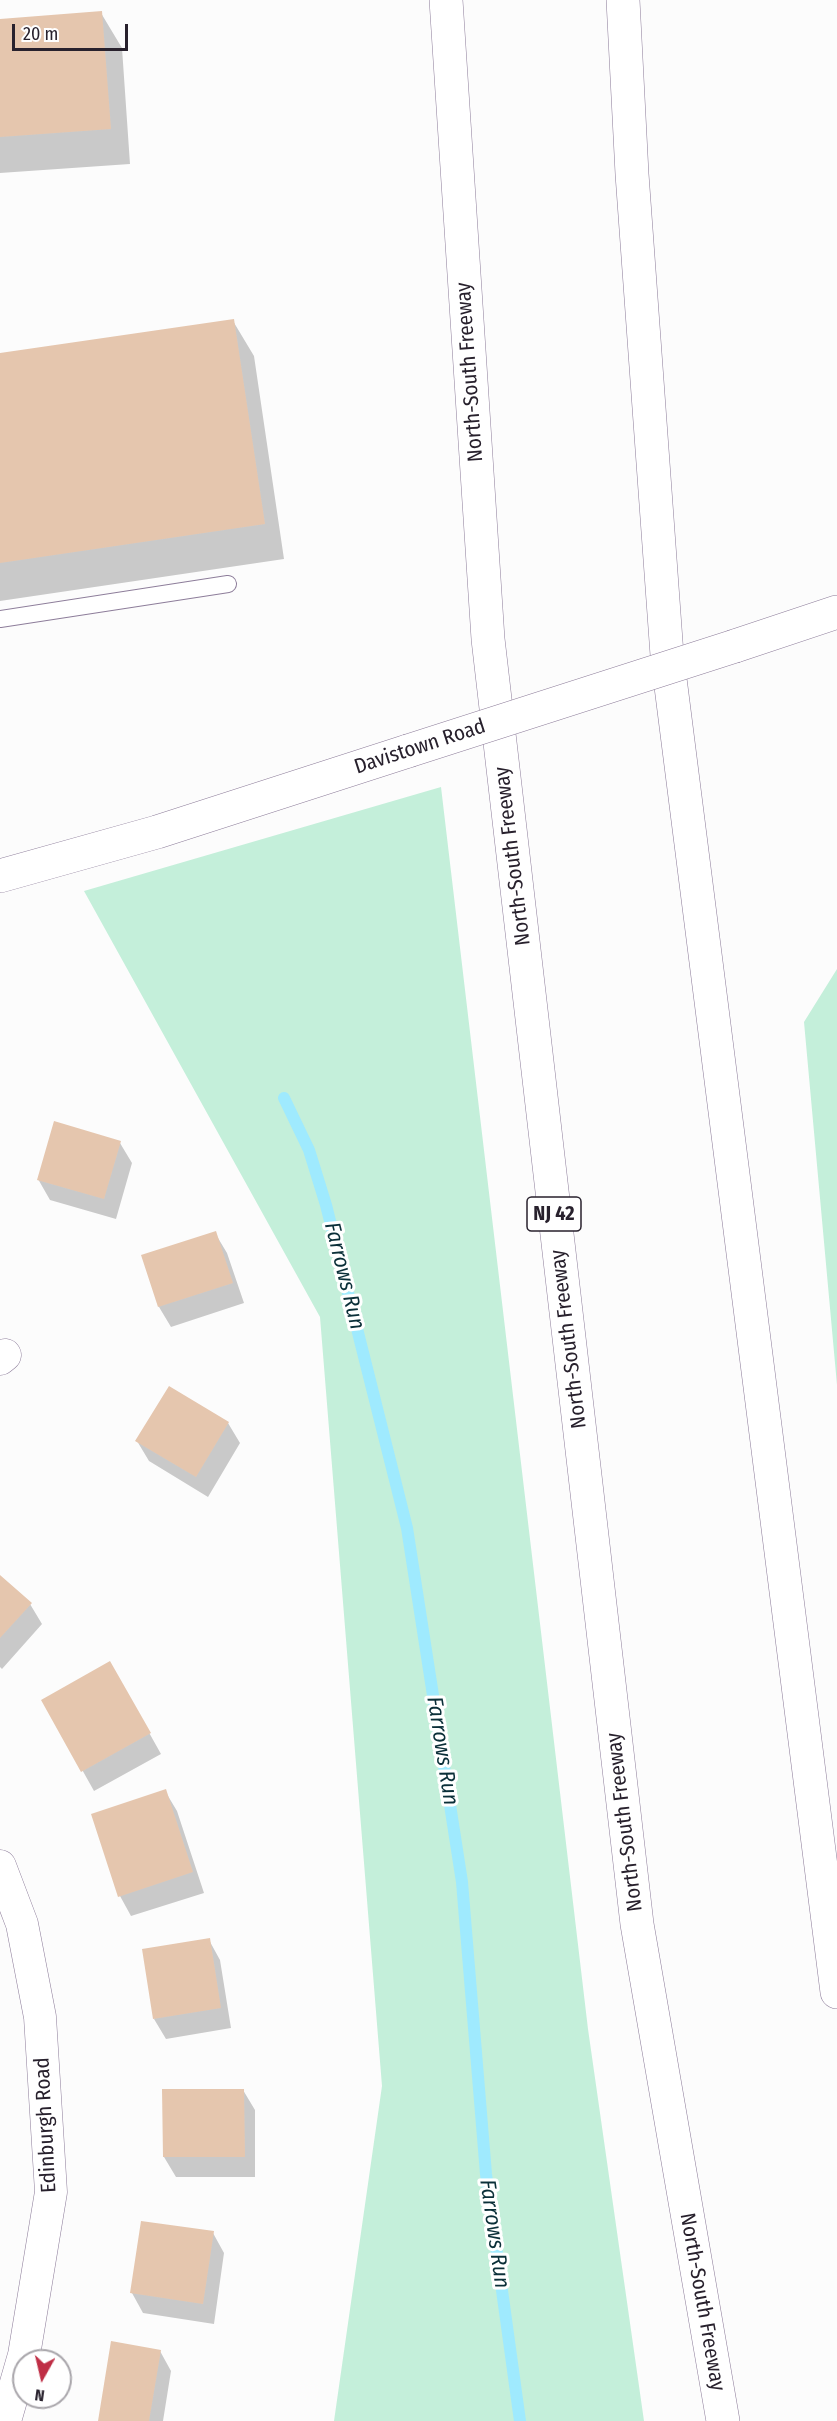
<!DOCTYPE html>
<html>
<head>
<meta charset="utf-8">
<style>
  body { margin:0 }
  #map { position:relative; width:837px; height:2421px; overflow:hidden; background:#fcfcfc; font-family:"Fira Sans Condensed",sans-serif }
  canvas { display:block }
  .north { position:absolute; left:12px; top:2349px; width:60px; height:60px; box-sizing:border-box; background:#fff; border:2px solid #a9a6ab; border-radius:50%; rotate:188deg; font-size:16px; font-weight:700; line-height:24px; text-align:center; color:#28212d }
  .north::after { content:''; display:block; margin:auto; width:21px; height:27px; background:#bf2e45; clip-path:polygon(50% 0,100% 100%,50% 72%,0 100%) }
  .scale { position:absolute; left:12px; top:24px; width:116px; height:27px; box-sizing:border-box; border:3px solid #28212d; border-top:0; padding-left:8px; font-size:18px; line-height:21px; white-space:nowrap; color:#28212d; -webkit-text-stroke:4px #fff; paint-order:stroke }
</style>
</head>
<body>
<div id="map">
<canvas width="837" height="2421"></canvas>
<div class="north">N</div>
<div class="scale">20 m</div>
</div>
<script>
const c = document.querySelector('canvas').getContext('2d');
c.lineJoin = 'round';
function fillPath(path, color) {
  c.fillStyle = color;
  c.fill(path, 'evenodd');
}
function shape(rows) {
  const path = new Path2D();
  for (const r of rows) {
    path.moveTo(r[0], r[1]);
    for (let i = 2; i < r.length; i += 2) path.lineTo(r[i], r[i + 1]);
  }
  return path;
}
function stroke(path, color, width, dash) {
  c.strokeStyle = color;
  c.lineWidth = width;
  c.lineCap = dash ? 'butt' : 'round';
  c.setLineDash(dash || []);
  c.stroke(path);
}
function write(font, color, halo, rows, align = 'center') {
  c.font = font + ' "Fira Sans Condensed",sans-serif';
  c.lineWidth = 6;
  c.setLineDash([]);
  c.textBaseline = 'middle';
  c.strokeStyle = halo;
  c.fillStyle = color;
  for (const [text, x, y, turn = 0] of rows) {
    c.save();
    c.translate(x, y);
    c.rotate((+turn || 0) * Math.PI / 180);
    c.textAlign = isNaN(turn) ? turn : align;
    if (halo) c.strokeText(text, 0, 0);
    c.fillText(text, 0, 0);
    c.restore();
  }
}
const green = shape([
  [441,787,588,2029,644,2421,334,2421,382,2086,320,1317,84,891],
  [837,969,837,1385,804,1022]
]);
const shadow = shape([
  [101,13,122,48,130,164,0,173,0,20],
  [233,321,254,356,284,559,0,601,0,355],
  [120,1143,132,1163,116,1219,50,1200,38,1179],
  [215,1233,227,1253,244,1303,171,1327,159,1307,143,1256],
  [169,1388,228,1423,240,1443,208,1497,149,1461,137,1441],
  [0,1577,30,1604,42,1624,2,1669,0,1667],
  [110,1663,161,1754,94,1791,43,1700],
  [165,1791,177,1811,204,1893,131,1916,120,1896,93,1815],
  [209,1940,220,1960,231,2028,166,2039,154,2019],
  [243,2090,255,2110,255,2177,176,2177,164,2157],
  [213,2233,224,2253,214,2324,143,2313,132,2293],
  [160,2351,171,2371,163,2421,99,2421]
]);
const stream = shape([
  [284,1098,309,1150,326,1205,407,1528,462,1882,486,2174,520,2421]
]);
const building = shape([
  [102,11,111,129,0,137,0,19],
  [234,319,265,524,0,563,0,353],
  [54,1121,121,1141,104,1199,37,1180],
  [216,1231,233,1283,158,1307,141,1255],
  [169,1386,229,1422,196,1477,135,1441],
  [0,1575,32,1603,0,1638],
  [110,1661,151,1733,81,1772,41,1700],
  [166,1789,193,1872,118,1897,91,1814],
  [210,1938,221,2008,153,2019,142,1949],
  [162,2089,244,2089,245,2157,163,2157],
  [141,2221,214,2231,203,2304,130,2293],
  [111,2341,161,2350,149,2421,98,2421]
]);
const lane = shape([
  [0,619,228,584]
]);
const street = shape([
  [0,1359,5,1355],
  [0,1866,22,1924,40,2017,51,2192,24,2355,5,2421]
]);
const secondary = shape([
  [735,646,837,612],
  [0,876,157,832,408,751]
]);
const highway = shape([
  [446,0,488,639,637,1924,723,2421],
  [623,0,632,174,667,655,837,1992]
]);
const secondaryBridge = shape([
  [408,751,735,646]
]);
const shields = [
  [554,1214,54]
];
const shieldNames = [
  ["NJ 42",554,1214]
];
const streetNames = [
  ["North-South Freeway",470,372,-94],
  ["Davistown Road",420,747,-18],
  ["North-South Freeway",513,856,-97],
  ["North-South Freeway",569,1339,-97],
  ["North-South Freeway",625,1822,-97],
  ["Edinburgh Road",46,2125,-93],
  ["North-South Freeway",702,2302,80]
];
const waterNames = [
  ["Farrows Run",344,1276,76],
  ["Farrows Run",442,1751,81],
  ["Farrows Run",494,2234,82]
];
fillPath(green, '#c4efda');
fillPath(shadow, '#0003');
stroke(stream, '#9feafe', 12);
fillPath(building, '#e5c6ae');
stroke(lane, '#8d7d9a', 18);
stroke(street, '#8d7d9a', 33);
stroke(secondary, '#8d7d9a', 34);
stroke(highway, '#8d7d9a', 34);
stroke(lane, '#fff', 16);
stroke(street, '#fff', 32);
stroke(secondary, '#fff', 33);
stroke(highway, '#fff', 33);
stroke(secondaryBridge, '#8d7d9a', 34, []);
stroke(secondaryBridge, '#fff', 33);
for (const [x, y, w] of shields) {
  const box = new Path2D();
  box.roundRect(x - w / 2, y - 17, w, 34, 4.5);
  c.fillStyle = '#fff';
  c.fill(box);
  stroke(box, '#28212d', 1.5);
}
write('bold 20px', '#28212d', null, shieldNames);
write('21px', '#28212d', '#fff', streetNames);
write('italic 22px', '#0a2f38', '#fff', waterNames);
</script>
</body>
</html>
